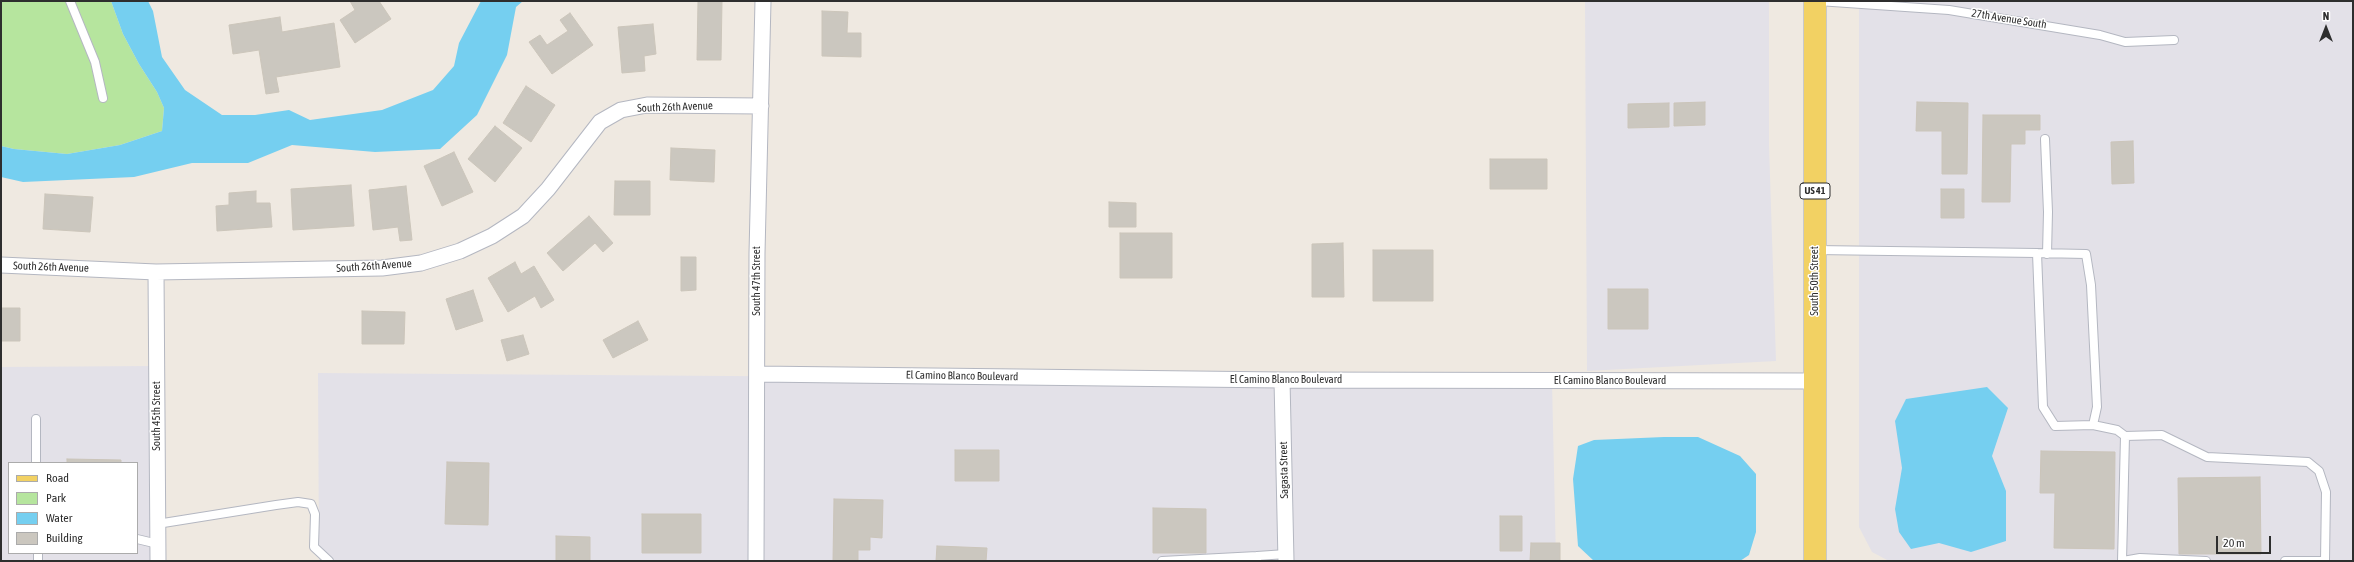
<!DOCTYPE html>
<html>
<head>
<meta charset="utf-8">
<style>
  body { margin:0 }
  #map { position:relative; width:2354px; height:562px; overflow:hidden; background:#efe9e1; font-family:"Asap Condensed",sans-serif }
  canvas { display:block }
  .frame { position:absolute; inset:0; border:2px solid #2e2e2e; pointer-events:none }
  .legend { position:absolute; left:8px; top:462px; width:130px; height:92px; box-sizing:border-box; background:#fff; border:1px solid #ababab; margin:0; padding:5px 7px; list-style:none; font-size:12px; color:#2e2e2e }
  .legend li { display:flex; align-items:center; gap:8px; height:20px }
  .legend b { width:20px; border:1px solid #ababab }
  .north { position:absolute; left:2306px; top:8px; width:40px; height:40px; -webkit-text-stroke:3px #fff; paint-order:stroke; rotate:0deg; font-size:11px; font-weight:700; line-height:16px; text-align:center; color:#2e2e2e }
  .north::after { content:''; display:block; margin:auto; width:14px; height:18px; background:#2e2e2e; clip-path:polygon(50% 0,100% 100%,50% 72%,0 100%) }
  .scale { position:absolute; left:2216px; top:536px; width:55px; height:18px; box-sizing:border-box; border:2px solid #2e2e2e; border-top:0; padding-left:5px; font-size:12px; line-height:14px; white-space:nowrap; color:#2e2e2e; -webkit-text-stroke:3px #fff; paint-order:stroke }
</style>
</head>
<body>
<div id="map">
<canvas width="2354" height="562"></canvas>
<div class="frame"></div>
<ul class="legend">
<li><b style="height:5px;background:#f2d163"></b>Road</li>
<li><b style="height:11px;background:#b6e59e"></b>Park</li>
<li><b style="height:11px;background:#75cff0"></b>Water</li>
<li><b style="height:11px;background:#cbc7bf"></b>Building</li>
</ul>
<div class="north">N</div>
<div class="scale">20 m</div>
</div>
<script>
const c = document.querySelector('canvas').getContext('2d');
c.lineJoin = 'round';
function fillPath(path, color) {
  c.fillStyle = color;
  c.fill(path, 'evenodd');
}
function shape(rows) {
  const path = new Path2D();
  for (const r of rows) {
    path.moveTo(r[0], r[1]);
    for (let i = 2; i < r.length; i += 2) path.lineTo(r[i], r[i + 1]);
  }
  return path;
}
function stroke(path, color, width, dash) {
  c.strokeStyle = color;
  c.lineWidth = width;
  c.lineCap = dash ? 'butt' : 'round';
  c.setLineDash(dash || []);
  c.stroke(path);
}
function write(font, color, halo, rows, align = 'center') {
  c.font = font + ' "Asap Condensed",sans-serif';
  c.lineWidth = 3;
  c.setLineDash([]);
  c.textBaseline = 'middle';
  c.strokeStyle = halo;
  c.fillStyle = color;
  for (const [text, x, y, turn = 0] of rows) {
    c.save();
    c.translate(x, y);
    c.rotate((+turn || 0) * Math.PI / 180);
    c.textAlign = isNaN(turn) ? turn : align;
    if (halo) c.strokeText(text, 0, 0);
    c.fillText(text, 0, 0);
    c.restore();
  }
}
const industrial = shape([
  [1585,1,1769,1,1769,145,1776,361,1587,371],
  [1859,1,2353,1,2353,561,1889,561,1872,552,1859,527],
  [152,366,150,561,1,561,1,367],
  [9,463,137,463,137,553,9,553],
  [318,373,1552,382,1556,561,319,561]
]);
const green = shape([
  [1,1,111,1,123,34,139,64,157,92,164,108,162,131,120,145,67,154,14,149,1,146]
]);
const water = shape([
  [111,1,148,1,153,11,162,57,185,90,222,115,255,115,289,110,310,120,382,110,433,90,454,66,459,43,481,1,523,1,516,7,507,55,477,115,440,149,375,152,292,145,248,163,192,163,134,177,23,182,1,177,1,146,14,149,67,154,120,145,162,131,164,108,157,92,139,64,123,34],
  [1987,387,2008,408,1992,456,2006,491,2006,541,1971,552,1939,543,1911,549,1899,532,1895,509,1902,468,1895,421,1906,399],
  [1664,437,1698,437,1740,456,1756,474,1756,532,1749,555,1740,561,1594,561,1578,546,1573,479,1578,446,1594,440]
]);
const building = shape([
  [350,1,379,1,391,19,355,43,340,20,355,10,350,1],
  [698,1,722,1,721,60,697,60,698,1],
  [822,11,848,12,847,33,861,33,861,57,822,56,822,11],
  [570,13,593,45,552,74,529,42,540,35,547,45,568,31,560,20,570,13],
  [280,17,282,32,334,23,340,67,276,77,279,92,266,94,259,50,233,54,229,25,280,17],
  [653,24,656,54,644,56,645,71,622,73,618,27,653,24],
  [526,86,555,105,531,142,503,123,526,86],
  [1705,102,1705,125,1674,126,1674,103,1705,102],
  [1917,102,1968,103,1967,174,1942,174,1942,131,1916,131,1917,102],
  [1669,103,1669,127,1628,128,1628,104,1669,103],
  [1983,115,2040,115,2040,130,2025,130,2025,144,2011,144,2010,202,1982,202,1983,115],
  [495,126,522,148,495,182,468,159,495,126],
  [2133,141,2134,183,2112,184,2111,142,2133,141],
  [671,148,715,150,714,182,670,180,671,148],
  [454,152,473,192,442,206,424,166,454,152],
  [1490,159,1547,159,1547,189,1490,189,1490,159],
  [615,181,650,181,650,215,614,215,615,181],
  [351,185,354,226,293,230,291,189,351,185],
  [406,186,412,240,400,241,398,227,373,230,369,190,406,186],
  [1941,189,1964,189,1964,218,1941,218,1941,189],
  [256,191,256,203,270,203,272,227,217,231,216,206,229,205,229,193,256,191],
  [45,194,93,197,90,232,43,229,45,194],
  [1109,202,1136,203,1136,227,1109,227,1109,202],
  [589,216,613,243,603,252,595,243,563,271,547,253,589,216],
  [1120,233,1172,233,1172,278,1120,278,1120,233],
  [1343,243,1344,297,1312,297,1312,244,1343,243],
  [1373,250,1433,250,1433,301,1373,301,1373,250],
  [681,257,696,257,696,290,681,291,681,257],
  [515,262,521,274,534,266,554,300,541,308,535,296,508,312,488,278,515,262],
  [1608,289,1648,289,1648,329,1608,329,1608,289],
  [473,290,483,321,456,330,446,299,473,290],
  [1,308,20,308,20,341,1,341,1,308],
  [362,311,405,312,404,344,362,344,362,311],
  [638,321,648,340,613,358,603,340,638,321],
  [523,335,529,354,507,361,501,340,523,335],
  [955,450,999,450,999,481,955,481,955,450],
  [2041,451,2115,452,2114,549,2054,548,2055,493,2040,493,2041,451],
  [67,459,121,460,121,463,67,463,67,459],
  [447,462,489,463,488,525,445,524,447,462],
  [2260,477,2261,554,2179,554,2178,478,2260,477],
  [834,499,883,500,882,538,870,537,870,550,858,550,858,561,833,561,834,499],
  [1153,508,1206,509,1206,553,1153,553,1153,508],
  [642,514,701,514,701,553,642,553,642,514],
  [1500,516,1522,516,1522,551,1500,551,1500,516],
  [556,536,590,537,590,561,556,561,556,536],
  [1531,543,1560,543,1560,561,1530,561,1531,543],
  [937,546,987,548,986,561,936,561,937,546]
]);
const service = shape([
  [70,1,95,62,103,98],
  [1818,1,1949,10,2100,35,2125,42,2174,40],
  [2045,139,2048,212,2047,254],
  [1816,250,2037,253,2086,254,2091,285,2097,407,2093,425,2055,426,2043,407,2037,253],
  [36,419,36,463],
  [2093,425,2117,430,2125,436,2122,561],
  [2125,436,2162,435,2207,457,2308,462,2319,471,2326,492,2325,561],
  [157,524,276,505,298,502,311,504,315,514,314,547,329,561],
  [137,539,158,544],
  [38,553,38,561],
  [1257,560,1257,556,1286,554],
  [1162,561,1257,556],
  [2123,561,2140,558,2206,561],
  [2285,561,2325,561]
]);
const minor = shape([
  [1,265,156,272,382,268,421,263,460,251,492,236,523,216,548,189,600,122,621,110,647,105,761,106],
  [156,272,158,561],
  [757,374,1282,380,1815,381],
  [1282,380,1286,561],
  [756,561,757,253,763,1]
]);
const primary = shape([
  [1815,1,1815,561]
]);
const shields = [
  [1815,191,30]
];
const shieldNames = [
  ["US 41",1815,191]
];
const streetNames = [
  ["27th Avenue South",2009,19,9],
  ["South 26th Avenue",675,107,-2],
  ["South 26th Avenue",374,266,-4],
  ["South 26th Avenue",51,267,2],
  ["South 47th Street",757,281,-90],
  ["South 50th Street",1815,281,-90],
  ["El Camino Blanco Boulevard",962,376,1],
  ["El Camino Blanco Boulevard",1286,380],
  ["El Camino Blanco Boulevard",1610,381],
  ["South 45th Street",157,416,-90],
  ["Sagasta Street",1284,470,-91]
];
fillPath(industrial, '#e3e1e8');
fillPath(green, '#b6e59e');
fillPath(water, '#75cff0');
fillPath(building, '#cbc7bf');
stroke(building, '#cbc5ba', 1);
stroke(service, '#b4b7c1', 10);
stroke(minor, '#b4b7c1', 17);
stroke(primary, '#c9c9c9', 24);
stroke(service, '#fff', 8);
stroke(minor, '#fff', 15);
stroke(primary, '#f2d163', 22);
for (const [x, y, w] of shields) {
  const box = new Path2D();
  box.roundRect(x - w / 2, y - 8, w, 16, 3);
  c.fillStyle = '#fff';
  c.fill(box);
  stroke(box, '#2e2e2e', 1);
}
write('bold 10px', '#2e2e2e', null, shieldNames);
write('11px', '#2e2e2e', '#fff', streetNames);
</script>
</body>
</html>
